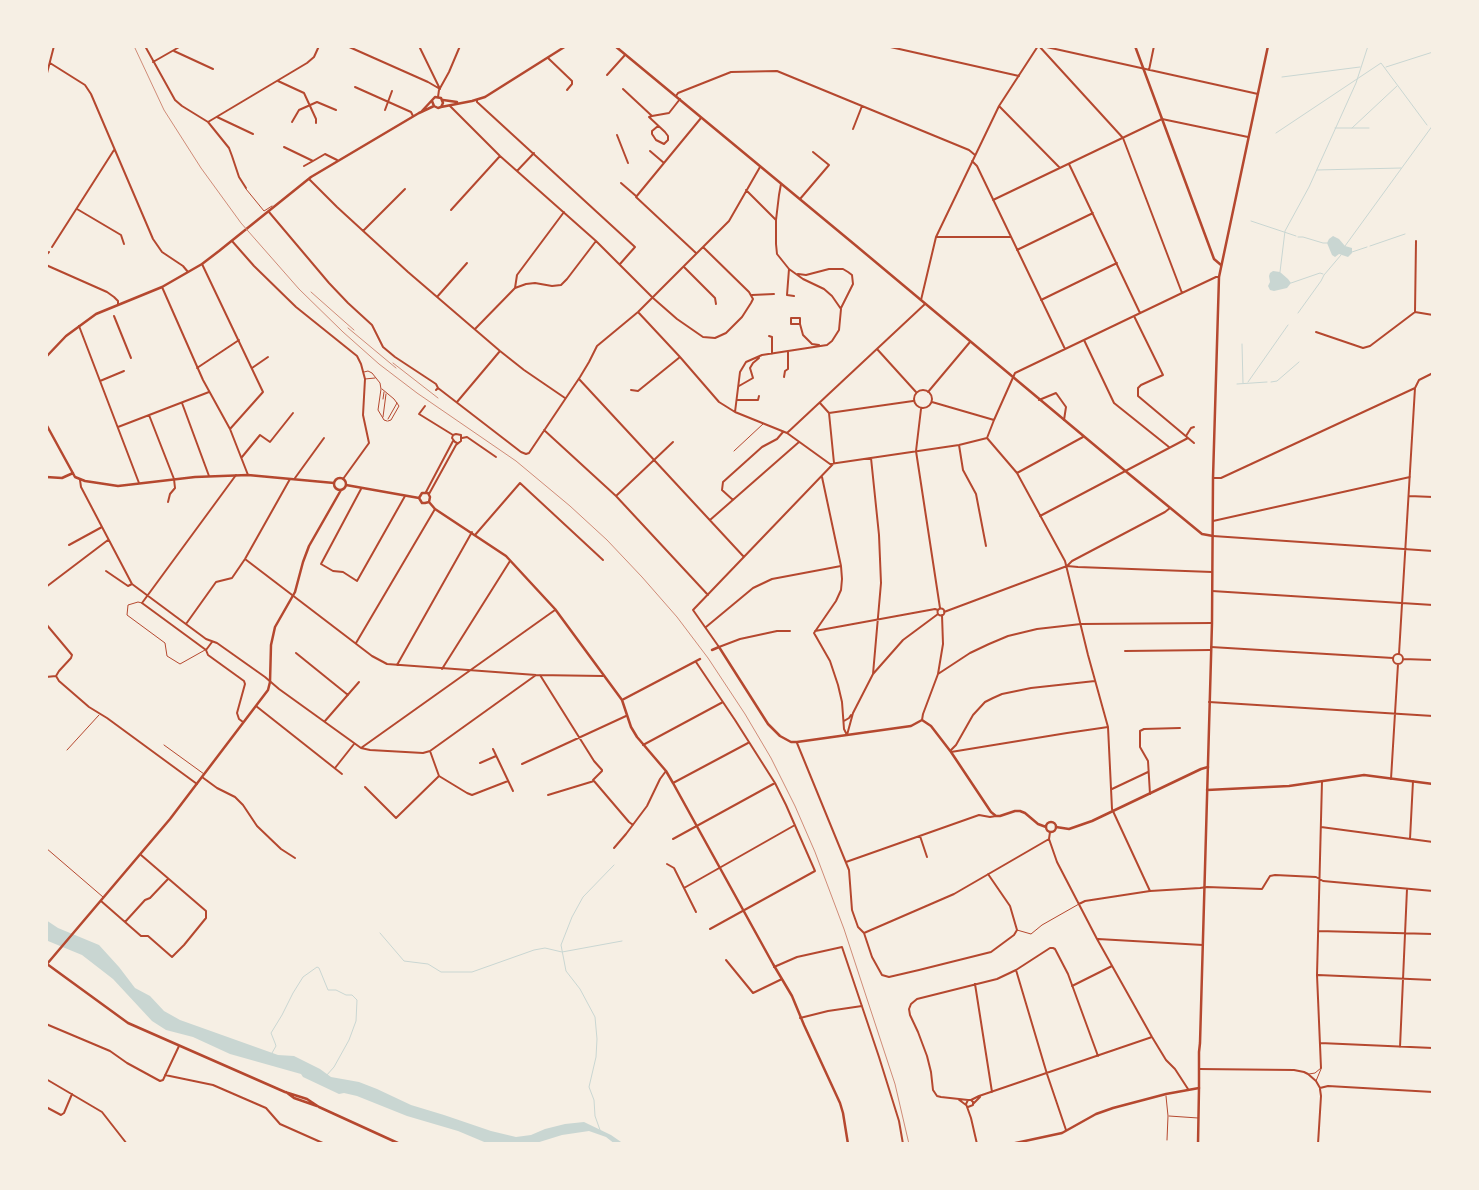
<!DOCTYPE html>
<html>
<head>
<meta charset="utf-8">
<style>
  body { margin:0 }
  #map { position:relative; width:1479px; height:1190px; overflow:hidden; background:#f6efe4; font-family:"Fira Sans Condensed",sans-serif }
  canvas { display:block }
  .frame { position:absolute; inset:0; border:48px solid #f6efe4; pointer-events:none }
</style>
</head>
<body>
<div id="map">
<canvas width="1479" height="1190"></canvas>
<div class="frame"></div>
</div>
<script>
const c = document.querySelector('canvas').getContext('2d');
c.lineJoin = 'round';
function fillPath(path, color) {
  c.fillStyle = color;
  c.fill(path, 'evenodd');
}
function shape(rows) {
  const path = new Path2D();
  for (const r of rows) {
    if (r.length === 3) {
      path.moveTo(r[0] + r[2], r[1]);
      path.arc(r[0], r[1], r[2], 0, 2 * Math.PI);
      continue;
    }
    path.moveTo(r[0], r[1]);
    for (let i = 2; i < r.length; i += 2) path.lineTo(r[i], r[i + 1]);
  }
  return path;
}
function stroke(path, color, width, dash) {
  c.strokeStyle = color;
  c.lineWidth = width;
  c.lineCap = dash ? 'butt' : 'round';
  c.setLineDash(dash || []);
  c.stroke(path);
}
const water = shape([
  [1333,236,1339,239,1345,246,1352,248,1352,253,1348,257,1339,254,1335,257,1332,255,1327,243,1329,239],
  [1273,271,1280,272,1288,279,1291,283,1287,288,1274,291,1270,290,1268,286,1270,282,1269,276,1270,273],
  [46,920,58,928,99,945,119,967,135,988,150,996,164,1011,180,1020,278,1055,294,1056,320,1069,331,1077,359,1082,377,1089,411,1105,444,1115,491,1131,516,1137,531,1135,545,1129,565,1124,584,1122,611,1135,624,1144,615,1144,606,1137,589,1131,562,1135,533,1144,489,1144,458,1131,407,1116,357,1096,344,1093,339,1094,303,1077,301,1074,230,1054,193,1037,166,1030,152,1021,113,979,82,955,48,941,46,939]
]);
const stream = shape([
  [1386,67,1433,52],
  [1282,77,1360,67],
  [1335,128,1369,128],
  [1352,128,1397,86],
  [1276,133,1381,63,1427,125],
  [1317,170,1401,168],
  [1251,221,1296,236],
  [1298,237,1303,237,1323,243,1327,243],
  [1345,246,1433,125],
  [1370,246,1405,234],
  [1352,252,1367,247],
  [1280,272,1285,231,1309,187,1356,83,1368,46],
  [1291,283,1320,273,1323,274],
  [1298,313,1321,281,1324,275,1341,255],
  [1242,344,1243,383],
  [1248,382,1288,325],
  [1271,382,1277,381,1299,362],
  [1237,384,1267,382],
  [380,933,404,961,428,964,441,972,472,972,534,950,545,948,562,952,622,941],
  [272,1053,276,1046,275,1043,271,1033,282,1015,293,993,303,977,317,967,319,968,328,990,336,990,346,995,352,995,357,1000,356,1021,349,1040,334,1067,326,1076],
  [600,1130,595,1116,594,1100,589,1087,596,1057,597,1039,595,1017,580,989,566,971,561,945,572,917,583,897,614,865]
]);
const service = shape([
  [364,372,368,371,372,373,380,383,381,389,378,410,384,420,387,421],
  [365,379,375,378],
  [382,389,394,399,399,406,391,420,388,421],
  [383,399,384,392],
  [383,417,386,394],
  [388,419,397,403],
  [734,451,763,424],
  [46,848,103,897],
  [1017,930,1031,934,1042,925,1079,904],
  [1309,1074,1315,1073,1321,1068],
  [1316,1081,1321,1069]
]);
const pedestrian = shape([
  [246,189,264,211,272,206],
  [142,603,138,602,128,605,127,615,165,643,167,656,180,664,205,650],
  [164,745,204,774],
  [67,750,99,715],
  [1166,1096,1168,1116,1167,1140],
  [1169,1116,1198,1118]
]);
const minor = shape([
  [145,46,175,100,182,106,208,122,229,148,232,156,239,177,246,188],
  [347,46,428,82,440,89],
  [419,46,439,87],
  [886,46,1019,76],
  [1039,46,1123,138,1182,293],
  [1042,46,1258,94],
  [174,51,213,69],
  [548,58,572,81,572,84,567,90],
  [153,62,181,46],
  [50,63,85,85,91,94,153,239,162,252,183,266,188,272],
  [1149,70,1154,46],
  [607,75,625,55],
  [46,77,54,46],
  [278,81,304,93,316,119,316,123],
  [355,87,411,112,413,116],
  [623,89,652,116,669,113,680,99],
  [676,96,678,93,731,72,777,71,969,150,975,155],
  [438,97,439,90,449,72,460,46],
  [477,100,477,102,635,247,620,264],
  [450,106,500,156,596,241,653,298,677,319,703,337,715,338,726,333,742,317,751,303,753,299,749,292,703,247],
  [999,106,1060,168],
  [385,110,392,91],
  [652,116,649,117,665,132,668,136,668,140,664,144,656,140,652,134,652,131,658,126],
  [217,117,253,134],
  [208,122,307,63,314,57,319,46],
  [292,122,299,110,317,102,336,110],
  [853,129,862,106],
  [617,135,628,163],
  [284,147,313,161,325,154,337,160],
  [650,151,664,163],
  [972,161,977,166,1065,349],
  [1069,164,1140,313],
  [304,166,313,161],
  [517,171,534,153],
  [309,179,337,207,408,272,500,351,524,370,565,398],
  [621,183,636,196],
  [746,190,776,220],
  [800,199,829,165,813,152],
  [993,200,1162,119,1248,137],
  [77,209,121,235,124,244],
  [451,210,500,156],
  [269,212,329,283,348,303,372,325,383,347,395,357,436,384,438,388,436,390],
  [363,231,405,189],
  [936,237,1011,237],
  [232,241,254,266,296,307,357,356,361,364,365,379,363,415,369,443,343,479],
  [52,247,114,150],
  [1017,250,1093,213],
  [696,253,636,197,701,118],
  [46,255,49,252],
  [202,264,263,392,230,429],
  [46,265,107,292,114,297,118,301,118,304],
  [684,267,715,298,716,304],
  [789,269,787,295,794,296],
  [798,274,806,275,829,269,843,269,848,272,852,275,853,284,841,308],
  [162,287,203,380,230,429,248,475],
  [515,288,517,275,564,212],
  [752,295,774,294],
  [437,297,467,263],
  [921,300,936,237,999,106,1038,46],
  [1041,300,1117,263],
  [638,312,680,357,719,402,735,412,787,433,830,464,959,445,987,438,994,420,1015,373,1182,293,1216,277,1219,277],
  [1415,312,1416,241],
  [114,316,131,358],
  [1134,316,1163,375,1141,385,1138,388,1138,396,1194,443],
  [800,324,791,324,791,318,800,318,800,324,803,335,812,344,819,345],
  [79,326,139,483],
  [475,329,515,288,526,284,535,283,552,286,561,285,567,279,596,241],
  [1316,332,1363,348,1370,346,1415,312,1433,315],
  [769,336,772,337,772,354],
  [1084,340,1114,403,1169,447],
  [877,349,916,392],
  [197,368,239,340],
  [252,368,268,357],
  [784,377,785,371,788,369,788,352],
  [579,379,744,557],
  [100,381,124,371],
  [739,386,753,378,750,368,753,363,759,358],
  [438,388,521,452,526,454,529,453,580,377,589,362,597,346,638,312,729,221,760,167],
  [923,399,9],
  [631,390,638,391,680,357],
  [928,392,970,342],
  [737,400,758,400,759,396],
  [1039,400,1056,393,1066,407,1064,420],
  [457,402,500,351],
  [932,402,994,420],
  [182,403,209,476],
  [820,403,829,413,834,463],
  [425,406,419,414,453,435],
  [921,409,916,451,940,608],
  [735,412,740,372,746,362,762,355,827,345,832,341,839,330,841,309,832,296,824,289,803,279,789,269,777,254,776,244,776,220,779,195,781,184],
  [829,413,913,401],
  [149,415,174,479,175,488,170,494,168,502],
  [118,427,209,392],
  [544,430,616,496,708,595],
  [787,433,925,304],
  [1186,436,1191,428,1194,427],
  [462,438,467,437,496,457],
  [987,438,1017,473,1065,561,1088,655,1108,727,1112,809,1150,891],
  [959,445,963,470,976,494,986,546],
  [242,457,260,435,270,442,293,413],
  [871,458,879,535,881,583,873,674],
  [1017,473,1083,437],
  [822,477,841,566,842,579,841,590,836,601,814,633,830,661,838,685,842,702,844,729,847,735],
  [295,478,324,438],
  [1213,478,1221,478,1415,388],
  [80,480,81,487,132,584,206,639,217,643,265,677,279,689,361,748,370,750,423,753,430,751,536,675],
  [361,489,321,564,333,571,343,572,357,581,405,496],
  [426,492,453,441],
  [429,494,456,445,461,441,461,435,456,434,453,435,452,438,455,442,457,443],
  [616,496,673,442],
  [1409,496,1433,497],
  [733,500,722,490,723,482,762,447,777,439,783,432],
  [1040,516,1188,438],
  [710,520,799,442],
  [1213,521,1410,477],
  [475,535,520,483,603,560],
  [1213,536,1433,551],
  [69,545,102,527],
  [245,559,372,656,387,664,536,675,603,676],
  [1067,566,1078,567,1212,572],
  [106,571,128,586,132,584],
  [46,587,108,540],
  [1212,591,1433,605],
  [941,612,3.5],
  [944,612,1067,566,1072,561,1165,512,1170,508],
  [46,624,72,655,71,658,59,671,56,676,46,677],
  [186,624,216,582,232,578,245,559,290,479],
  [706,627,753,588,772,579,841,566],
  [790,631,777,631,740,639,719,647,693,610,834,463],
  [815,631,935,609,938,610],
  [212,642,206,650,142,603,236,475],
  [356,643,435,509],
  [1211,647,1393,658],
  [206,650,208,655,244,681,245,684,237,713,239,719,243,722],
  [1125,651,1210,650],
  [296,653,348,695],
  [1399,654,1415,388,1419,380,1433,373],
  [1398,659,5],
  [1403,659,1433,660],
  [696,662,735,720,775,783,786,805,815,871,710,929],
  [397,665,472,532],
  [442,669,510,561],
  [938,674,970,653,989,644,1008,636,1037,629,1081,624,1212,623],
  [540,675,594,761,602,770,602,771,593,780,594,781],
  [56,676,59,681,89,707,107,718,197,784],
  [1209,702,1433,716],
  [256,706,342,774],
  [922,720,923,714,938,674,943,644,942,615],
  [325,721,359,682],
  [844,721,849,718,851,715],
  [847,735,853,713,873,674,903,640,938,614],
  [797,743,849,870,852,910,858,927,864,933,872,957,882,975,889,977,919,970,991,952,1014,935,1017,930,1010,906,988,874],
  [643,745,723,702],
  [361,748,555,610],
  [493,749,513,791],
  [951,750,956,745,973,715,985,702,993,698,1002,694,1031,688,1095,681],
  [951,752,1067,733,1108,727],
  [480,763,496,756],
  [522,764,626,716],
  [335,768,354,744],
  [439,776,467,793,472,795,508,781],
  [202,777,217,788,235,797,243,805,257,826,281,849,295,858],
  [1391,779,1398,664],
  [673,783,748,743],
  [365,787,396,818,439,776,430,751],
  [1112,789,1148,772],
  [1150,794,1148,761,1140,747,1140,731,1144,729,1180,728],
  [548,795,594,781,629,822,633,825],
  [1321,827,1433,842],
  [1050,832,1049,839,1057,862,1097,939,1152,1037,1166,1060,1175,1069,1188,1089],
  [920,836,927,857],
  [673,839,775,783],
  [1410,839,1413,781],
  [614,848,626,834,647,806,660,779,666,771],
  [846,862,962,821,979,815,990,817,996,816],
  [667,864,674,868,684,888],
  [101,901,141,936,148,936,172,957,184,945,206,918,206,911,141,855],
  [1079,904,1085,901,1150,891,1200,888,1207,887,1262,889,1270,876,1275,875,1316,877,1323,881,1433,891],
  [696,912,684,888,795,825],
  [125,922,145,900,150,898,168,879],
  [1318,931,1433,934],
  [864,933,954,894,1049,839],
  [1098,939,1203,945],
  [726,960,753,993,782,979],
  [774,967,797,957,842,947,879,1057,899,1121,903,1144],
  [1016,970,1047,1074,1066,1130],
  [1318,975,1433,980],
  [975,984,992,1092],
  [1072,986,1112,966],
  [800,1018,828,1011,862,1006],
  [46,1024,110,1051,127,1063,160,1081,163,1080,179,1046],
  [1320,1043,1433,1048],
  [1400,1047,1407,889],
  [1321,1068,1317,975,1322,781],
  [1199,1069,1294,1070,1304,1072,1308,1074,1316,1081,1320,1088,1328,1086,1433,1092],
  [165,1075,213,1085,266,1108,280,1124,325,1144],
  [46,1079,102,1112,127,1144],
  [958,1099,966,1105],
  [968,1100,941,1097,937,1096,933,1090,931,1072,927,1056,918,1032,910,1015,909,1009,911,1004,917,999,997,979,1016,970,1050,948,1053,948,1055,949,1068,974,1098,1056],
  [971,1100,979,1096,1152,1037],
  [973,1104,980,1097],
  [46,1107,61,1115,64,1113,72,1094],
  [968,1107,973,1105,973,1102,971,1100,968,1100,966,1104,971,1118,977,1144],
  [1318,1144,1321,1096,1320,1089]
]);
const tertiary = shape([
  [615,46,854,244,1129,474,1202,534,1213,536],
  [1135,46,1214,259,1221,265],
  [443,100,457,102],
  [441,107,472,101,485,97,566,46],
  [422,111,435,97,441,98,443,103,441,107,438,108,434,106,432,101],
  [46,357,66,336,96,314,162,287,202,264,219,251,311,177,419,113,434,106],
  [46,424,75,477,85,481,118,486,195,477,248,475,334,483],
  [46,477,62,478,73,473],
  [340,484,6],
  [346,485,419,498,422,503,425,503,429,502,435,509,506,556,555,609,622,700,631,727,637,737,666,771,673,783,773,964,792,996,804,1025,840,1103,843,1113,848,1144],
  [419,498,422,493,428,493,430,497,429,502],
  [712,650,719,647,768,724,780,736,791,742,797,742,911,726,922,720,931,726,951,752,991,812,996,816,1000,816,1015,811,1020,811,1025,813,1038,824,1046,827],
  [622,700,700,659],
  [1051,827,5],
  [1056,827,1069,829,1092,821,1201,769,1208,767],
  [47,964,170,819,268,690,270,682,271,645,275,627,295,592,303,562,309,546,341,490],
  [47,964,128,1023,285,1092,307,1099,319,1107,400,1144],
  [286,1092,294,1098,317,1106],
  [1011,1144,1062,1133,1096,1114,1113,1108,1166,1094,1199,1088]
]);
const secondary = shape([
  [1207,790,1289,786,1364,775,1433,784],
  [1198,1144,1199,1088,1199,1052,1200,1043,1212,623,1213,478,1219,277,1268,46]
]);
const rail = shape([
  [134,46,164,110,201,168,241,223,299,289,343,332,379,364,417,393,516,461,570,506,607,540,642,577,677,617,708,658,745,714,771,758,795,806,815,852,844,929,895,1084,909,1144],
  [311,292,354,330],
  [348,328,396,368],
  [393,363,438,398]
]);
fillPath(water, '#c9d6d2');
stroke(stream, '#c9d6d2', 1);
stroke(service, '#b5482f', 1);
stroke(pedestrian, '#b5482f', 1);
stroke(minor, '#b5482f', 2);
stroke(tertiary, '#b5482f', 2.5);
stroke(secondary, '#b5482f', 2.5);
stroke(rail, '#cf8b77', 1);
</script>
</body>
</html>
